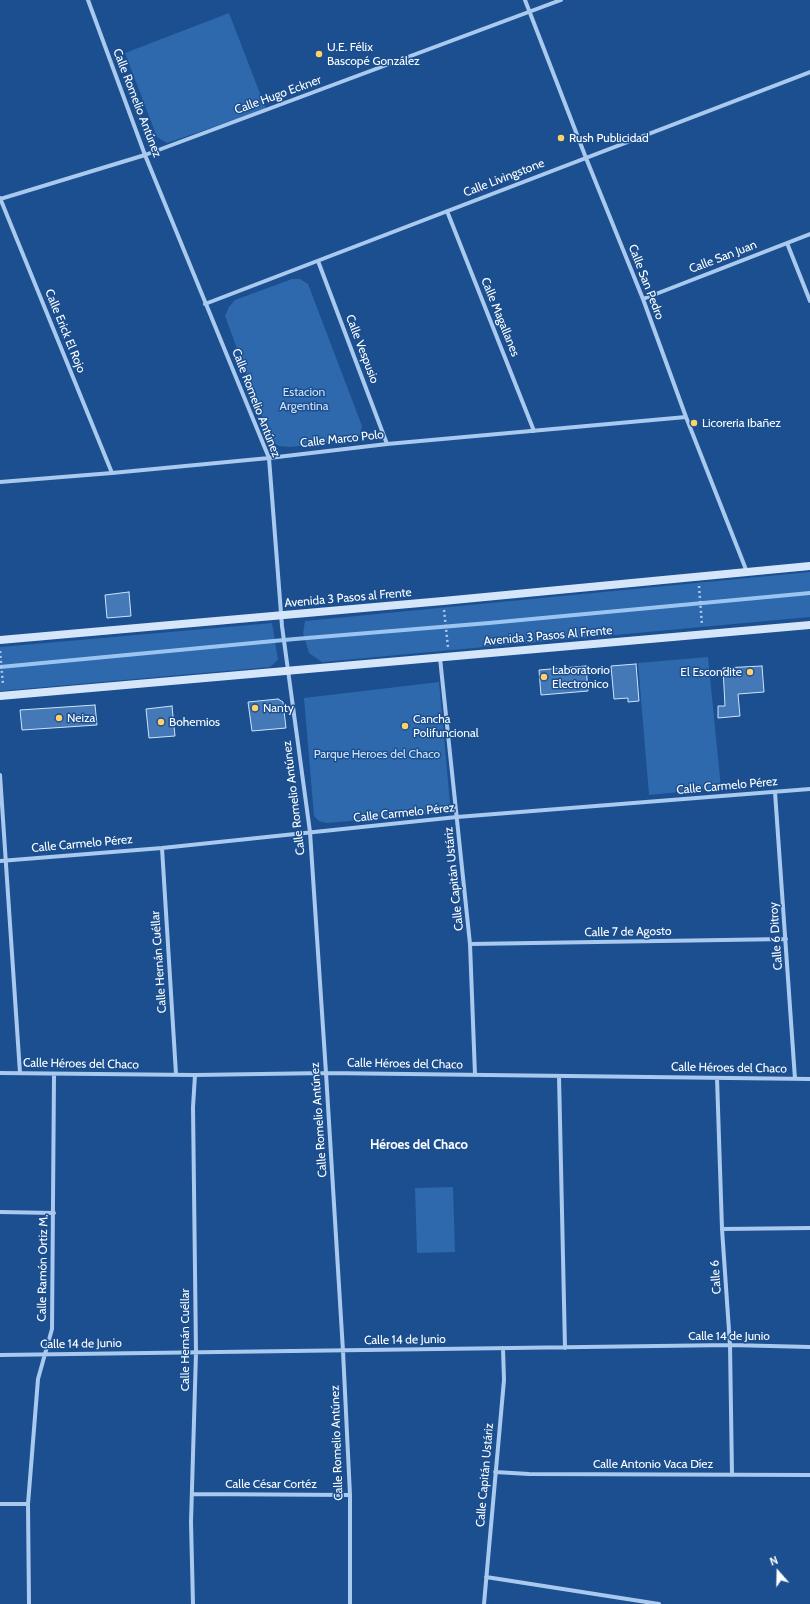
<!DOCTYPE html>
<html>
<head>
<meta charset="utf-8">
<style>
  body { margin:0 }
  #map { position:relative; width:810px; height:1604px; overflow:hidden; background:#1b4f8f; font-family:Cabin,sans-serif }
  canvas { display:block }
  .north { position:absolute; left:758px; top:1552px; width:40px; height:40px; -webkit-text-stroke:3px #1b4f8f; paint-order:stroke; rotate:340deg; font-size:11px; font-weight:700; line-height:16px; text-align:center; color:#fff }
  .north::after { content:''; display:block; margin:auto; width:14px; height:18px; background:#fff; clip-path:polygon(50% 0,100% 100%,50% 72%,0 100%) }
</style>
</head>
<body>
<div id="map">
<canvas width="810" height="1604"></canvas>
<div class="north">N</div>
</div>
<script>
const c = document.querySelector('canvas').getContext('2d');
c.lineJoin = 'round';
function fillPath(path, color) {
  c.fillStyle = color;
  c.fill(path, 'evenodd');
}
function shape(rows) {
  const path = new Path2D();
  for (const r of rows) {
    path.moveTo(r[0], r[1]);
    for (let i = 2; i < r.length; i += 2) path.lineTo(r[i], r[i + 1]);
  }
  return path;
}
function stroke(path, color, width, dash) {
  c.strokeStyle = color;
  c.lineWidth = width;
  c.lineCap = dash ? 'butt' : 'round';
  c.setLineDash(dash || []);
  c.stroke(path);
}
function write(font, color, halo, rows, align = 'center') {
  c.font = font + ' Cabin,sans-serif';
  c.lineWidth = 3;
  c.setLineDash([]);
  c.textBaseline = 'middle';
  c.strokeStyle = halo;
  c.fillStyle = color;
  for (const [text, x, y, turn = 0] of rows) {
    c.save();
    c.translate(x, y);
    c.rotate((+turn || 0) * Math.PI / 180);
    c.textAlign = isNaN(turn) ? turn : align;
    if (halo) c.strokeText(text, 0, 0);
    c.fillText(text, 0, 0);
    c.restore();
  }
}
const green = shape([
  [229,13,266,109,167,143,157,137,125,53],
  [292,279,300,279,308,284,362,426,360,435,354,440,290,447,279,446,271,441,225,316,229,307,235,300],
  [810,572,810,617,322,662,309,653,303,633,305,621],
  [272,623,278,660,270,667,0,691,0,647],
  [708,657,721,788,649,795,638,663],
  [439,682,450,803,447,809,441,813,327,823,319,821,314,816,304,698],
  [453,1187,455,1252,417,1253,415,1188]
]);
const stream = shape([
  [0,667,295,639,489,623,810,593]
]);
const building = shape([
  [129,592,131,616,107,618,105,595,129,592],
  [636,664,639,701,628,702,628,698,614,699,611,666,636,664],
  [586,666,588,691,541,695,539,670,586,666],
  [762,666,764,692,738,694,740,716,718,718,718,706,725,706,723,668,762,666],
  [278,699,283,702,286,728,252,731,248,702,278,699],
  [95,705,97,725,22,730,20,710,95,705],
  [172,706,175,736,149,738,146,709,172,706]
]);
const path = shape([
  [699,586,702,625],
  [444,610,448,647],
  [0,651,3,685]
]);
const street = shape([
  [88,0,145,155,269,458,282,626,310,832,326,1073,343,1351,350,1495,350,1604],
  [525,0,586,158,643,299,686,417,747,572],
  [0,198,112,473],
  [0,199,145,155,561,0],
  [447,211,534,431],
  [787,243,810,301],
  [318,261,387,444],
  [643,299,810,234],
  [205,304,810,72],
  [0,482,112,473,269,458,387,444,686,417],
  [440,658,470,944,475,1075],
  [0,775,20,1073],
  [775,792,795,1079],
  [162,848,176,1074],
  [0,861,162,848,457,817,810,789],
  [470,944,786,939],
  [0,1073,195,1075,326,1073,810,1079],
  [559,1076,565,1348],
  [717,1078,722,1229,730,1345,732,1475],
  [0,1212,54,1213],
  [722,1229,810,1228],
  [0,1355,730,1345,810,1347],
  [495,1472,529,1474,810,1475],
  [192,1494,350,1495],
  [0,1504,28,1504],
  [486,1577,659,1604],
  [29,1604,28,1504,38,1379,52,1329,54,1075],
  [193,1604,191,1522,196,1353,193,1107,195,1075],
  [484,1604,504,1380,503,1348]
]);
const secondary = shape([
  [0,640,443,601,810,566],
  [0,696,810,625]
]);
const markers = [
  [319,54,4,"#ffd166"],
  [561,138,4,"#ffd166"],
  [694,423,4,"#ffd166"],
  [750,672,4,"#ffd166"],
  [544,677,4,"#ffd166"],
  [255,708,4,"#ffd166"],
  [59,718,4,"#ffd166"],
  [161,722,4,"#ffd166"],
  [405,726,4,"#ffd166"]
];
const poiNames = [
  ["U.E. Félix",327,47],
  ["Bascopé González",327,61],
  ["Rush Publicidad",569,138],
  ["Licoreria Ibañez",702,423],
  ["Laboratorio",552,670],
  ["Electronico",552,684],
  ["El Escondite",742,672,"right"],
  ["Nanty",263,708],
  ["Neiza",67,718],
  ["Cancha",413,719],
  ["Polifuncional",413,733],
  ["Bohemios",169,722]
];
const streetNames = [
  ["Calle Hugo Eckner",278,95,-20],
  ["Calle Romelio Antúnez",137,103,69],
  ["Calle Livingstone",504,178,-21],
  ["Calle San Juan",723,257,-21],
  ["Calle San Pedro",646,282,69],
  ["Calle Magallanes",500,317,68],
  ["Calle Erick El Rojo",65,331,68],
  ["Calle Vespusio",362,349,69],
  ["Calle Romelio Antúnez",256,403,69],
  ["Calle Marco Polo",342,439,-6],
  ["Avenida 3 Pasos al Frente",348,598,-5],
  ["Avenida 3 Pasos Al Frente",548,636,-5],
  ["Calle Carmelo Pérez",727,786,-5],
  ["Calle Romelio Antúnez",294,798,-97],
  ["Calle Carmelo Pérez",404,813,-6],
  ["Calle Carmelo Pérez",82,844,-5],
  ["Calle Capitán Ustáriz",454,879,-96],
  ["Calle 7 de Agosto",628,932,-1],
  ["Calle 6 Ditroy",776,936,-94],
  ["Calle Hernán Cuéllar",159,962,-94],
  ["Calle Héroes del Chaco",81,1064,1],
  ["Calle Héroes del Chaco",405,1064,1],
  ["Calle Héroes del Chaco",729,1068,1],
  ["Calle Romelio Antúnez",319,1120,-94],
  ["Calle Ramón Ortiz M.",43,1268,-89],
  ["Calle 6",716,1277,-94],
  ["Calle 14 de Junio",729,1336],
  ["Calle Hernán Cuéllar",185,1340,-90],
  ["Calle 14 de Junio",405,1340,-1],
  ["Calle 14 de Junio",81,1344,-1],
  ["Calle Romelio Antúnez",337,1443,-92],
  ["Calle Antonio Vaca Díez",653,1464],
  ["Calle Capitán Ustáriz",485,1475,-85],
  ["Calle César Cortéz",271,1484]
];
const parkNames = [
  ["Estacion",304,392],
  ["Argentina",304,406],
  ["Parque Heroes del Chaco",377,754]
];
const neighbourhoodNames = [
  ["Héroes del Chaco",419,1145]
];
fillPath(green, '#2e69ad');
stroke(stream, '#9cc4f0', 4);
fillPath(building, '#4478b7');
stroke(building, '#cfe3fa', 1);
stroke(path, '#a9c9ee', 2.5, [2, 3]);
stroke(street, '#a9c9ee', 4);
stroke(secondary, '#d6e6fa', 8);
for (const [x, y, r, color] of markers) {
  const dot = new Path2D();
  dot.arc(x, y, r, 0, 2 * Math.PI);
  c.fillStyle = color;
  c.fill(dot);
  stroke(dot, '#1b4f8f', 1.5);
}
write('12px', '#fff', '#1b4f8f', poiNames, 'left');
write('12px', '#fff', '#1b4f8f', streetNames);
write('12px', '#cfe3fa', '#1b4f8f', parkNames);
write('bold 13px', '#fff', '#1b4f8f', neighbourhoodNames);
</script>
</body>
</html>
